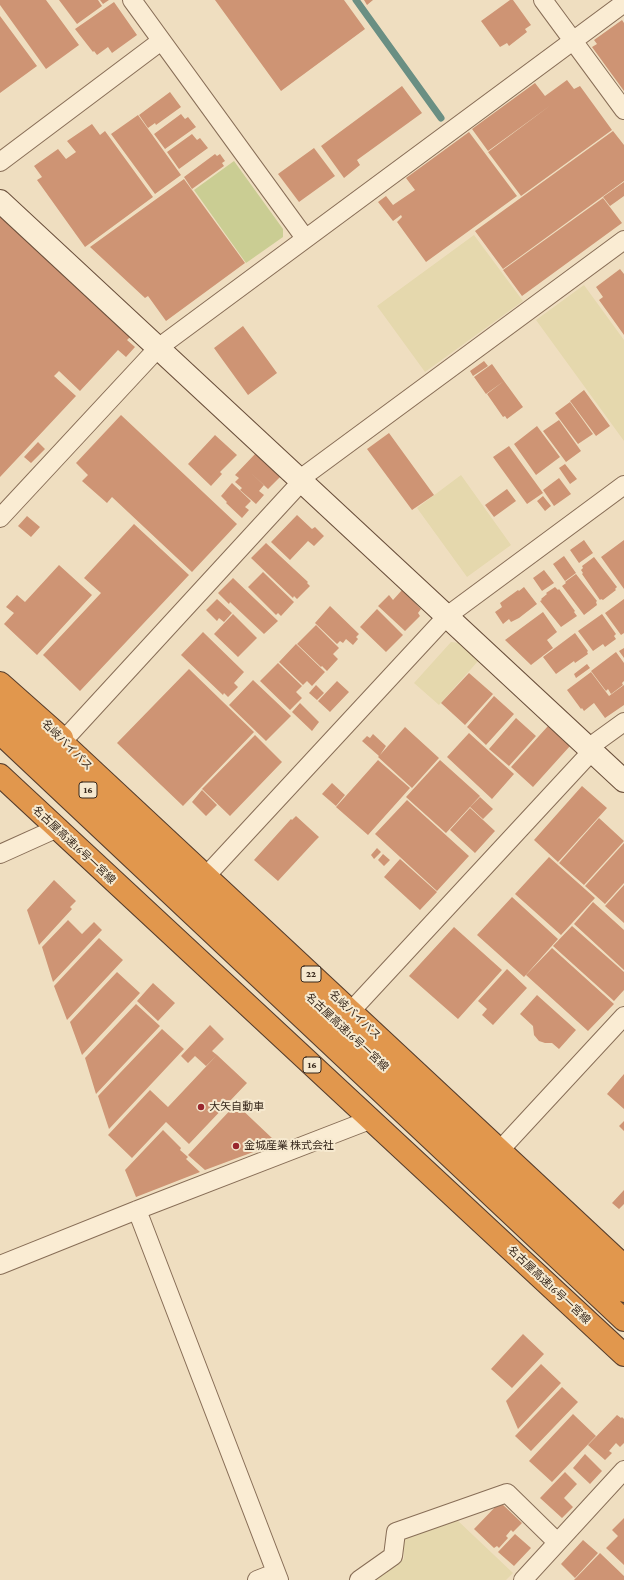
<!DOCTYPE html>
<html>
<head>
<meta charset="utf-8">
<style>
  body { margin:0 }
  canvas { display:block; background:#efdec0 }
</style>
</head>
<body>
<canvas width="624" height="1580"></canvas>
<script>
const c = document.querySelector('canvas').getContext('2d');
c.lineJoin = 'round';
function fillPath(path, color) {
  c.fillStyle = color;
  c.fill(path, 'evenodd');
}
function shape(rows) {
  const path = new Path2D();
  for (const r of rows) {
    path.moveTo(r[0], r[1]);
    for (let i = 2; i < r.length; i += 2) path.lineTo(r[i], r[i + 1]);
  }
  return path;
}
function stroke(path, color, width, dash) {
  c.strokeStyle = color;
  c.lineWidth = width;
  c.lineCap = dash ? 'butt' : 'round';
  c.setLineDash(dash || []);
  c.stroke(path);
}
function write(font, color, halo, rows, align = 'center') {
  c.font = font + ' "Crimson Pro","Noto Sans JP",serif';
  c.lineWidth = 4;
  c.setLineDash([]);
  c.textBaseline = 'middle';
  c.strokeStyle = halo;
  c.fillStyle = color;
  for (const [text, x, y, turn = 0] of rows) {
    c.save();
    c.translate(x, y);
    c.rotate((+turn || 0) * Math.PI / 180);
    c.textAlign = isNaN(turn) ? turn : align;
    if (halo) c.strokeText(text, 0, 0);
    c.fillText(text, 0, 0);
    c.restore();
  }
}
const farmland = shape([
  [474,235,523,301,425,372,377,306],
  [584,285,624,340,624,441,536,320],
  [461,475,511,545,467,577,417,508],
  [451,642,460,643,479,660,439,705,414,683],
  [456,1519,513,1573,506,1580,374,1580,404,1559,403,1537]
]);
const green = shape([
  [234,161,283,229,283,237,246,263,194,190]
]);
const stream = shape([
  [356,0,441,118]
]);
const building = shape([
  [0,0,46,0,79,45,46,69,0,5],
  [59,0,98,0,102,6,77,24],
  [100,0,109,0,103,4],
  [215,0,344,0,365,29,281,91],
  [364,0,373,0,367,5],
  [510,0,513,0,531,25,525,29,527,32,509,46,507,43,500,47,481,21],
  [114,2,137,35,112,53,108,47,97,55,94,51,93,52,75,29],
  [0,16,37,66,0,93],
  [622,20,624,23,624,91,592,47,597,44,594,40],
  [567,80,574,89,580,86,612,130,521,196,488,152,551,105,488,151,472,129,535,83,545,96],
  [402,86,422,113,357,160,360,165,344,178,321,146],
  [170,92,181,107,156,125,155,123,148,128,139,115],
  [181,114,185,119,188,117,196,127,165,149,154,134],
  [138,115,181,175,155,194,111,134],
  [92,124,100,135,105,131,153,197,85,247,37,180,42,177,34,166,58,149,66,159,76,152,67,141],
  [613,131,624,145,624,181,503,269,475,231],
  [469,132,517,196,426,262,397,222,402,217,401,215,393,221,378,202,386,196,393,205,415,190,406,178],
  [192,134,197,140,200,138,208,148,179,169,167,152],
  [314,148,335,176,299,202,278,174],
  [215,154,217,156,220,154,225,161,222,163,224,166,192,189,184,177],
  [184,179,245,263,166,321,148,296,145,298,90,247],
  [624,182,624,196,610,206,603,197],
  [603,198,622,223,522,296,503,270],
  [0,216,130,337,127,340,135,347,126,357,118,350,80,391,59,371,54,376,76,396,0,477],
  [620,269,624,274,624,335,599,300,603,297,596,287],
  [243,326,277,373,248,395,214,348],
  [484,361,488,366,473,376,470,371],
  [492,364,504,381,486,394,474,377],
  [504,381,523,407,507,419,505,416,503,417,487,394],
  [584,390,610,426,596,436,570,401],
  [570,402,593,434,578,444,555,413],
  [121,415,237,524,192,572,112,497,107,503,82,481,88,475,76,463],
  [559,420,581,451,566,462,543,431],
  [537,426,560,457,536,475,514,444],
  [389,433,434,495,412,510,367,449],
  [215,435,237,455,220,472,222,474,211,486,188,464],
  [38,442,45,449,31,463,24,457],
  [509,446,543,493,527,504,493,457],
  [256,453,281,476,268,489,251,473,264,485,259,491,264,495,256,504,240,490,242,488,235,482,239,478,235,475],
  [565,464,577,479,570,484,559,468],
  [559,478,571,494,554,506,543,490],
  [232,483,251,501,245,507,249,510,242,518,226,503,227,502,221,496],
  [507,489,516,501,494,517,485,505],
  [543,496,551,506,545,511,537,501],
  [297,515,312,529,315,527,324,536,314,546,308,541,290,560,271,542],
  [27,516,40,527,31,537,18,526],
  [134,524,189,575,80,691,43,655,101,593,84,578],
  [584,540,593,553,579,563,570,550],
  [624,540,624,589,601,557],
  [266,543,308,582,307,583,310,586,297,599,294,596,293,598,251,558],
  [564,556,576,573,565,581,553,564],
  [594,557,617,587,615,589,616,590,603,600,601,599,600,600,582,574,583,573,581,570,583,568,582,566],
  [59,565,92,595,37,655,4,624,14,613,6,607,17,595,25,602],
  [544,570,554,583,542,591,533,578],
  [263,572,294,602,281,616,278,613,276,615,248,587],
  [576,574,597,601,596,602,597,605,584,615,562,586,566,583,565,582],
  [233,578,278,621,264,634,230,602,229,604,218,593],
  [524,587,537,604,519,618,511,622,509,619,503,624,495,612,502,607,500,603,518,590,519,591],
  [555,587,558,590,559,589,575,611,574,612,577,616,561,627,540,601,542,600,541,599,547,594,546,593],
  [402,590,421,609,418,613,420,616,405,631,378,606,389,595,393,600],
  [217,599,232,613,224,622,219,618,217,621,206,610],
  [624,599,624,633,621,635,605,613],
  [330,606,359,634,356,637,358,639,353,645,346,639,343,643,340,641,337,644,315,623],
  [377,609,403,635,386,652,360,627],
  [543,612,557,632,547,640,553,648,531,665,505,640],
  [233,614,257,638,238,657,214,634],
  [602,614,616,634,614,636,616,639,605,647,603,644,593,651,578,631],
  [316,625,339,648,333,654,338,659,327,671,322,666,321,667,297,644],
  [203,632,244,672,234,683,238,687,228,697,224,693,223,695,181,655],
  [575,633,588,651,587,652,588,654,575,663,574,661,556,674,543,657],
  [296,644,325,672,312,686,307,681,303,685,279,662],
  [624,648,624,658,619,651],
  [616,652,624,663,624,681,622,683,623,685,611,694,608,689,606,691,591,671],
  [278,663,302,686,296,692,302,698,290,710,260,681],
  [587,664,590,668,576,678,574,674],
  [189,669,254,732,183,806,117,743],
  [591,672,609,696,624,685,624,705,605,718,594,703,584,711,582,708,581,709,567,690],
  [469,673,493,694,465,725,441,703],
  [253,680,291,716,266,741,229,705],
  [337,681,349,692,330,712,318,701],
  [316,685,324,693,317,700,309,693],
  [494,696,514,714,486,745,467,727],
  [300,703,319,722,312,731,292,712],
  [516,718,536,736,509,766,489,749],
  [548,726,570,746,533,787,511,767],
  [405,727,439,758,412,788,378,757,379,756,362,741,367,736,370,738,373,734,386,746,380,755],
  [469,733,514,774,492,799,447,757],
  [255,735,282,762,230,816,202,789],
  [378,760,410,788,368,835,336,807],
  [440,760,480,796,446,833,406,797],
  [332,783,345,795,336,806,322,794],
  [582,786,607,808,558,862,534,840],
  [202,790,217,805,206,816,192,802],
  [480,797,493,809,483,819,470,807],
  [407,800,469,856,437,891,375,834],
  [470,808,495,831,475,853,450,830],
  [296,816,319,837,315,841,308,835,315,841,278,881,254,860,291,819,292,820],
  [599,818,624,841,584,885,559,863],
  [624,843,624,883,605,904,585,886],
  [377,848,381,852,374,859,371,855],
  [383,854,390,860,384,866,378,860],
  [549,857,595,898,561,935,515,894],
  [400,859,437,892,420,910,384,877],
  [54,880,76,901,70,907,67,904,72,909,39,945,27,910],
  [624,885,624,923,605,906],
  [512,897,558,939,524,977,477,935],
  [593,902,624,930,624,970,574,924],
  [68,920,82,934,94,922,102,930,53,982,42,947],
  [572,926,624,972,624,990,614,1001,553,946],
  [454,927,502,970,458,1019,409,976],
  [99,938,123,960,67,1020,54,986],
  [552,948,614,1004,588,1031,526,975],
  [507,969,527,988,493,1025,482,1015,487,1009,478,1001],
  [117,972,140,993,82,1055,70,1022],
  [153,983,175,1003,158,1021,137,1001],
  [537,995,576,1030,559,1049,552,1043,545,1043,539,1041,534,1035,533,1026,520,1014],
  [136,1004,160,1026,96,1094,85,1058],
  [210,1025,224,1039,212,1051,217,1055,206,1066,195,1056,188,1063,181,1056],
  [162,1029,184,1049,109,1129,98,1096],
  [217,1055,247,1083,189,1144,166,1122,132,1158,108,1135,150,1090,168,1107],
  [624,1074,624,1109,607,1094],
  [236,1104,273,1139,264,1148,205,1170,188,1155],
  [624,1121,624,1131,619,1126],
  [163,1130,181,1148,180,1150,188,1157,186,1159,200,1172,136,1197,125,1170],
  [624,1190,624,1204,619,1209,612,1203],
  [523,1334,544,1354,512,1388,491,1369],
  [541,1364,561,1383,518,1429,506,1401],
  [562,1387,578,1402,531,1451,515,1436],
  [573,1414,596,1436,552,1482,529,1461],
  [617,1415,621,1418,622,1417,624,1419,624,1443,620,1447,616,1443,609,1451,612,1453,605,1460,588,1445],
  [585,1454,602,1471,590,1484,573,1468],
  [565,1472,577,1484,564,1498,573,1507,562,1518,540,1498],
  [500,1502,522,1523,513,1532,511,1530,506,1536,508,1538,499,1548,497,1546,494,1548,474,1529],
  [624,1518,624,1565,606,1548,618,1536,612,1530],
  [515,1534,531,1548,514,1566,498,1552],
  [583,1540,598,1553,575,1578,561,1564],
  [600,1553,624,1576,624,1580,574,1580]
]);
const street = shape([
  [132,0,305,238],
  [543,0,624,110],
  [0,162,161,41],
  [300,479,624,240],
  [0,518,158,348,624,3],
  [62,742,302,481],
  [588,748,624,722],
  [0,854,51,831],
  [206,876,447,616,624,485],
  [351,1011,592,751],
  [500,1150,624,1016],
  [137,1210,279,1580],
  [0,1265,137,1210,367,1121],
  [257,1580,275,1573],
  [359,1580,393,1556,396,1532,507,1493,557,1542],
  [523,1580,624,1470]
]);
const secondary = shape([
  [0,201,624,781]
]);
const highway = shape([
  [0,683,62,738,62,742,624,1266],
  [0,707,624,1291],
  [0,733,624,1320],
  [0,775,624,1355]
]);
const markers = [
  [201,1107,4,"#99262e"],
  [236,1146,4,"#99262e"]
];
const shields = [
  [88,790,18],
  [311,974,20],
  [312,1065,18]
];
const shieldNames = [
  ["16",88,790],
  ["22",311,974],
  ["16",312,1065]
];
const streetNames = [
  ["名岐バイパス",67,745,45],
  ["名古屋高速16号一宮線",74,845,43],
  ["名岐バイパス",355,1015,43],
  ["名古屋高速16号一宮線",347,1032,43],
  ["名古屋高速16号一宮線",549,1285,43]
];
const poiNames = [
  ["大矢自動車",209,1107],
  ["金城産業 株式会社",244,1146]
];
fillPath(farmland, '#e5d8ad');
fillPath(green, '#cacd93');
stroke(stream, '#6a8f83', 7);
fillPath(building, '#ce9474');
stroke(street, '#886e57', 20);
stroke(secondary, '#6a4f3b', 24);
stroke(highway, '#563d2c', 24);
stroke(street, '#faecd3', 18);
stroke(secondary, '#faecd3', 22);
stroke(highway, '#e1974d', 22);
for (const [x, y, r, color] of markers) {
  const dot = new Path2D();
  dot.arc(x, y, r, 0, 2 * Math.PI);
  c.fillStyle = color;
  c.fill(dot);
  stroke(dot, '#f6e9cf', 1.5);
}
for (const [x, y, w] of shields) {
  const box = new Path2D();
  box.roundRect(x - w / 2, y - 8, w, 16, 3);
  c.fillStyle = '#f6e9cf';
  c.fill(box);
  stroke(box, '#37281c', 1);
}
write('bold 10px', '#37281c', null, shieldNames);
write('11px', '#37281c', '#f6e9cf', streetNames);
write('11px', '#37281c', '#f6e9cf', poiNames, 'left');
</script>
</body>
</html>
